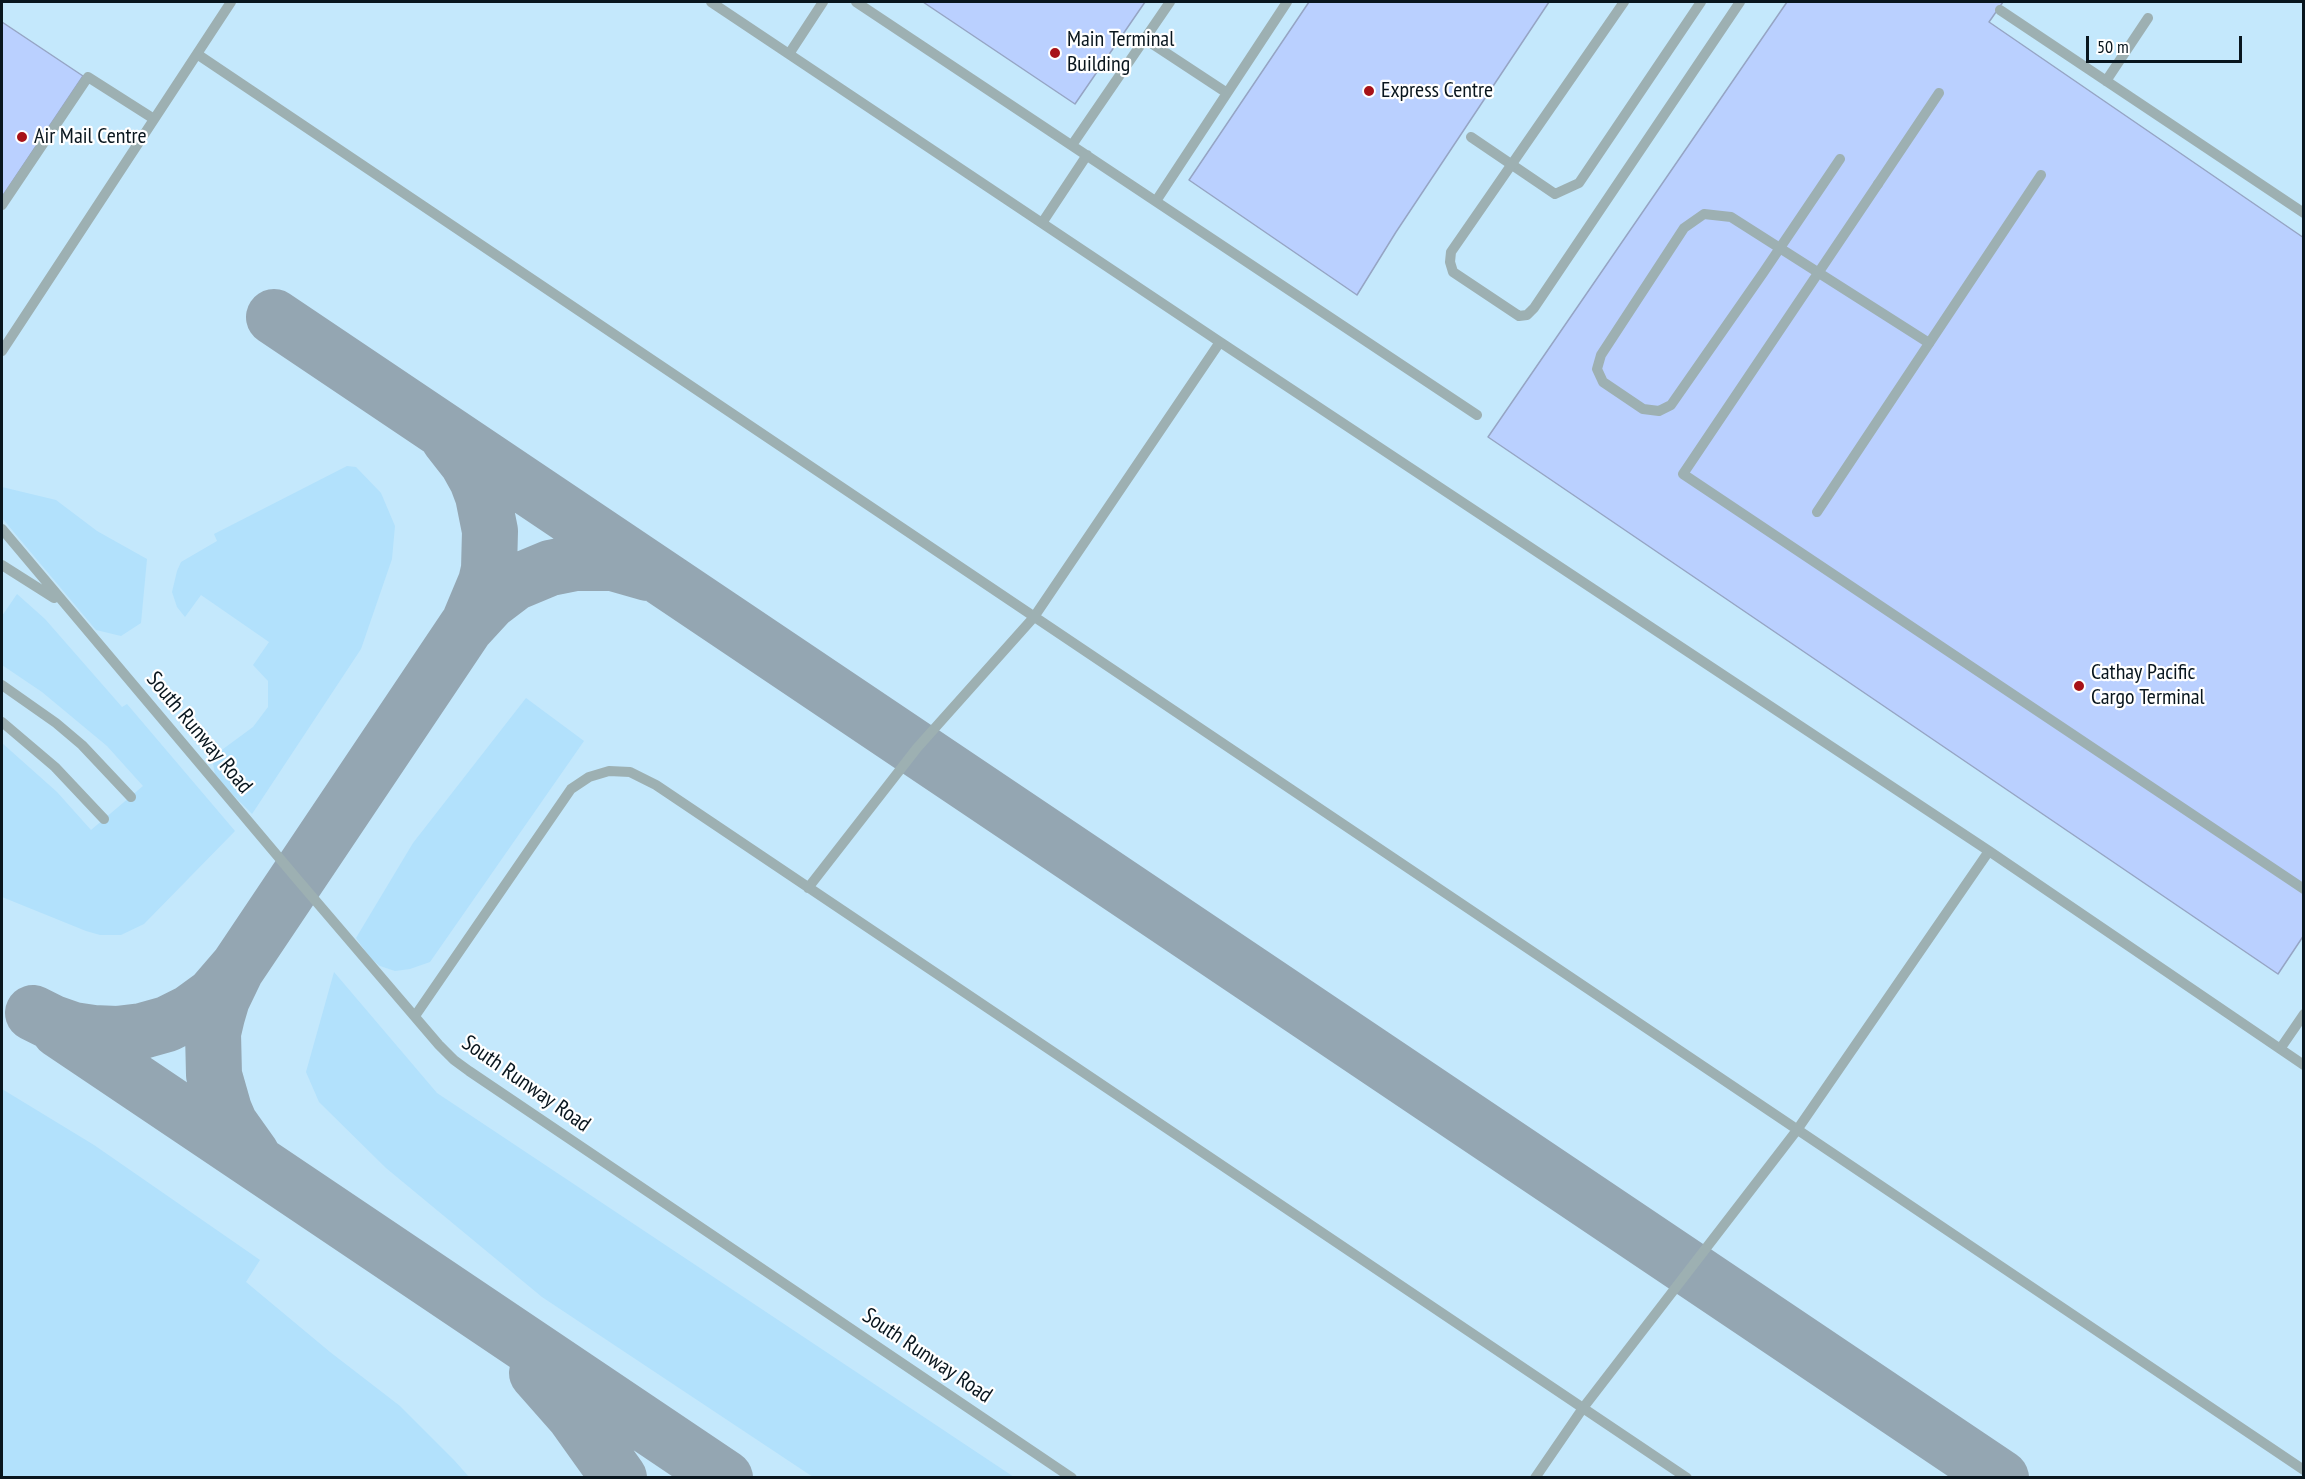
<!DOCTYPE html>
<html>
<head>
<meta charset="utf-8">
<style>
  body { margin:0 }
  #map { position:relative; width:2305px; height:1479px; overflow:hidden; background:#d9effc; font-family:"PT Sans Narrow",sans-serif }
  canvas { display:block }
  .frame { position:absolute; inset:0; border:3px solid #09161e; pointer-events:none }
  .scale { position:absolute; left:2086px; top:36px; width:156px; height:27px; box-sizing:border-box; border:3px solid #09161e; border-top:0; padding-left:8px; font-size:18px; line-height:21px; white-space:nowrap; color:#09161e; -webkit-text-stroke:4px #fff; paint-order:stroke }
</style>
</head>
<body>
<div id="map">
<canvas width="2305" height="1479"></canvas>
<div class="frame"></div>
<div class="scale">50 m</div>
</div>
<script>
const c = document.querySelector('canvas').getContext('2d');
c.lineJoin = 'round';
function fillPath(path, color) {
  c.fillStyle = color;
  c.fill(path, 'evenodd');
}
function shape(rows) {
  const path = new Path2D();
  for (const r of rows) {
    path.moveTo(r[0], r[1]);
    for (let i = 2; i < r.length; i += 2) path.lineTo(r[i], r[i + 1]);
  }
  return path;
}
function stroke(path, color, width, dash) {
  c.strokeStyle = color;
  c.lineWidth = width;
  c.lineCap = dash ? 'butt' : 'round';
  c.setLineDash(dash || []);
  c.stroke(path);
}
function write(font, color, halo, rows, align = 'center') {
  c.font = font + ' "PT Sans Narrow",sans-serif';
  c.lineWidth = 4.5;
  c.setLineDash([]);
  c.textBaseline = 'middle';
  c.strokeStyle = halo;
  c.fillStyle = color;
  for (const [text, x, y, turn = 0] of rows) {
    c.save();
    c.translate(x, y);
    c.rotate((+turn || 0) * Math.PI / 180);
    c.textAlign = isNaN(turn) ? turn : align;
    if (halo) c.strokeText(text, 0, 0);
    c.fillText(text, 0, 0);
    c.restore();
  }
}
const built = shape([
  [2,2,2303,2,2303,1477,2,1478]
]);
const green = shape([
  [347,466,356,467,381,493,395,526,392,559,361,649,252,814,221,783,215,775,213,764,219,752,253,727,268,707,268,681,253,665,269,642,201,595,185,617,177,607,172,592,177,571,181,562,217,541,214,534],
  [2,487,56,500,97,531,147,559,141,623,121,636,96,630,2,518],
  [17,594,45,619,122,707,127,704,235,831,144,924,121,935,100,935,86,931,2,897,2,743,57,792,91,830,143,786,107,746,42,692,2,665,2,616],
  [526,698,584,741,430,962,410,969,395,971,380,966,371,959,356,938,413,843],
  [334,972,437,1093,1014,1477,813,1477,542,1297,386,1168,319,1102,306,1072],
  [2,1089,94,1145,260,1260,246,1282,330,1352,400,1406,454,1460,469,1477,2,1477]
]);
const taxiway = shape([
  [274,317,2001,1478],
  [449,439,467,462,477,480,483,496,490,531,489,569,486,582,468,625],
  [235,972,222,999,217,1016,213,1033,214,1075,224,1110,230,1124,252,1155],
  [33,1013,53,1023,73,1030,93,1033,117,1034,142,1031,167,1024,191,1012,213,996,238,967,466,627,489,602,514,583,550,568,575,563,613,563,648,573],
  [59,1030,725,1478],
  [537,1373,574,1415,619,1478]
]);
const building = shape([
  [923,2,1145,2,1075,104,923,2],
  [1309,2,1549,2,1396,232,1357,295,1189,180,1309,2],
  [1787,2,2003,2,1989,22,2304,238,2304,935,2278,974,1488,437,1787,2],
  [2,22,83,76,2,197,2,22]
]);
const lane = shape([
  [711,2,1220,342,1989,851,2304,1065],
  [856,2,1477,415],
  [2000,10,2304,213],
  [1145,39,1227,93],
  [197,54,2304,1470],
  [789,54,823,2],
  [2106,81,2148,18],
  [1471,137,1555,194,1579,183,1701,2],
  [1072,145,1170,2],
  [1878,184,1939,93],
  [1156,201,1287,2],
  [2,205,88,77,154,119],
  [1042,223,1087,155],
  [2,351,231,2],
  [1817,512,2041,175],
  [2,529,297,879,439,1045,454,1060,469,1071,1072,1478],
  [2,565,54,598],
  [2,685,56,723,82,745,131,797],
  [2,722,55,767,104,819],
  [808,888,917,748,1034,617,1220,342],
  [415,1016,571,789,589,777,609,771,630,772,656,785,1687,1478],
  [2280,1049,2304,1014],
  [1535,1478,1583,1408,1797,1130,1989,851]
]);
const laneBridge = shape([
  [1624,2,1451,252,1450,262,1453,272,1519,316,1527,315,1534,308,1740,2],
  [1840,159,1763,273,1671,405,1659,411,1643,409,1603,382,1597,369,1601,355,1684,228,1704,214,1731,217,1929,343],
  [1878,184,1683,474,2304,889]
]);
const markers = [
  [1055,53,6,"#a71218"],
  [1369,91,6,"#a71218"],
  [22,137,6,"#a71218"],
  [2079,686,6,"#a71218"]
];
const poiNames = [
  ["Main Terminal",1067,40],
  ["Building",1067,65],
  ["Express Centre",1381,91],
  ["Air Mail Centre",34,137],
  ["Cathay Pacific",2091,673],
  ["Cargo Terminal",2091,698]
];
const streetNames = [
  ["South Runway Road",199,733,50],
  ["South Runway Road",526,1084,35],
  ["South Runway Road",927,1356,34]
];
fillPath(built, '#c4e8fc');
fillPath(green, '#b2e1fc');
stroke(taxiway, '#94a6b2', 56);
fillPath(building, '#bad0ff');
stroke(building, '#96a5c4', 1.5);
stroke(lane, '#9db0b2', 10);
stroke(laneBridge, '#9db0b2', 10);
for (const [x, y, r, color] of markers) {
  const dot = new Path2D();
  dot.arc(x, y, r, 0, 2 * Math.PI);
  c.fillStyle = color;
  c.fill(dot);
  stroke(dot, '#fff', 2);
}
write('22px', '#09161e', '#fff', poiNames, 'left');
write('22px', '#09161e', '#fff', streetNames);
</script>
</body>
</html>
